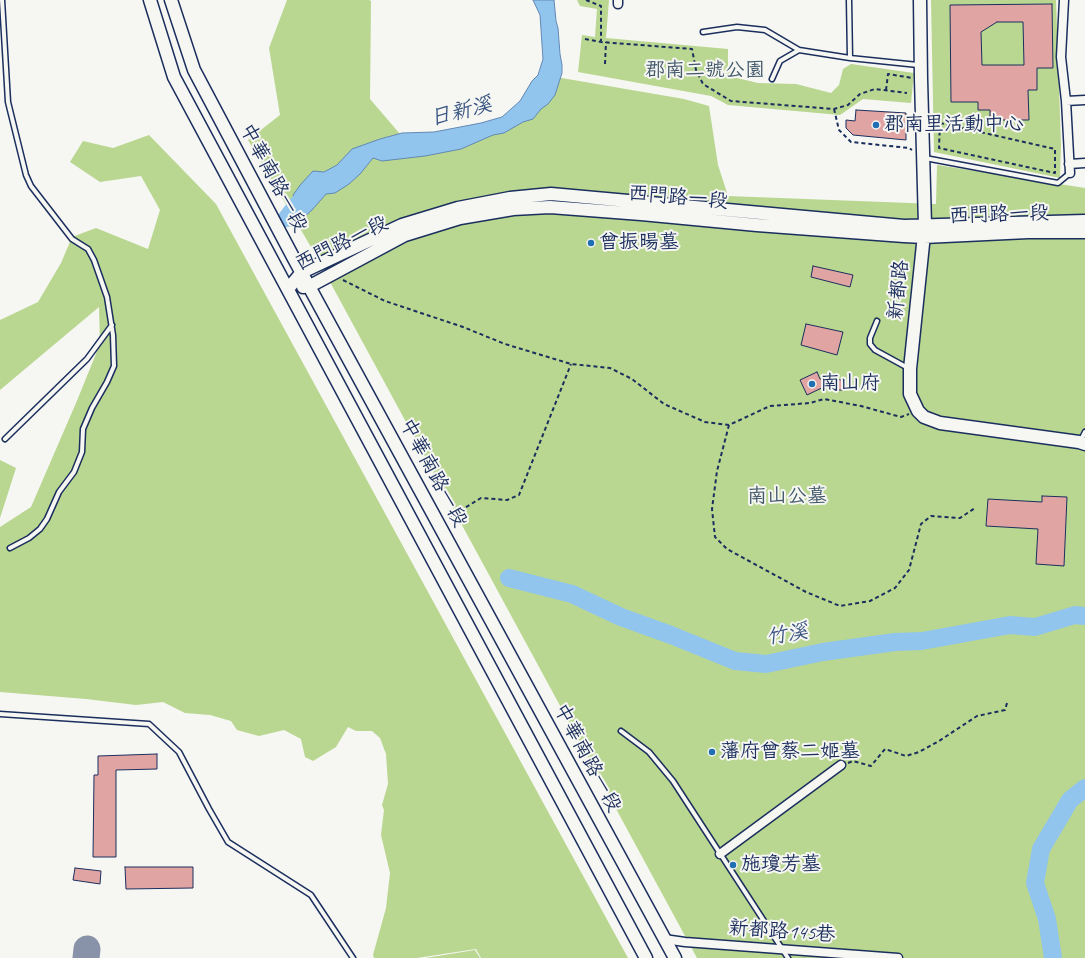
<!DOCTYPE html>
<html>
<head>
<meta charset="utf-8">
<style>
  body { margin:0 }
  canvas { display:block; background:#f6f6f2 }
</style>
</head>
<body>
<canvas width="1085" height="958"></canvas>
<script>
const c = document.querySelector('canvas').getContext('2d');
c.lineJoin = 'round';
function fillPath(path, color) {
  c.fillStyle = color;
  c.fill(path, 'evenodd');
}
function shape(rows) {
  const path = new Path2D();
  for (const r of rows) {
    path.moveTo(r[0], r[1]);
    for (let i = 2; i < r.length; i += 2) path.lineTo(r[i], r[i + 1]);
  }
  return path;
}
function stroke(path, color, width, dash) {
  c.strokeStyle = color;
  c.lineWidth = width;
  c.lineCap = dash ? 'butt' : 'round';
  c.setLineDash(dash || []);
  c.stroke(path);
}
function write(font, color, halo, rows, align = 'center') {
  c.font = font + ' Caveat,"LXGW WenKai TC",sans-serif';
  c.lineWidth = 4;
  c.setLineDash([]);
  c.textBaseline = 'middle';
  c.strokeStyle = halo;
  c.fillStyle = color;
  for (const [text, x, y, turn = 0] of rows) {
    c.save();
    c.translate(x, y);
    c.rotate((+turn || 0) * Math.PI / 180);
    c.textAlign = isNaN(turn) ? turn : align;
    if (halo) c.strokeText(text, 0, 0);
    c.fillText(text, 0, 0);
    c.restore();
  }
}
const green = shape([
  [287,0,369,0,371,1,370,99,406,141,505,126,550,76,684,99,709,106,718,165,728,196,936,204,937,165,1085,188,1085,958,697,958,311,247,248,140,280,115,269,48],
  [577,0,609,0,606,38,728,49,728,68,737,78,758,83,796,84,831,93,839,85,843,69,851,64,914,73,911,103,863,99,840,115,728,105,711,96,578,72,582,35,595,37,597,9,580,6],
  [931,0,1056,0,1061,145,1060,178,934,152],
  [149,135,216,204,628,958,481,958,476,949,417,958,374,958,373,955,386,908,390,873,381,835,384,810,382,805,388,784,386,754,380,738,372,731,356,731,348,727,336,747,313,761,305,757,301,739,284,730,259,736,237,730,231,721,210,715,185,713,163,702,136,705,86,699,0,692,0,527,31,507,76,403,100,344,99,307,0,390,0,320,38,302,61,263,72,237,96,228,148,249,160,210,141,176,100,182,70,162,83,141,113,148],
  [0,460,16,468,0,518],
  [475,950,480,958,425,958]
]);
const water = shape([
  [533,0,554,0,556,21,558,28,560,54,562,65,562,73,555,95,548,104,541,109,533,119,523,122,504,133,493,135,461,149,425,156,382,161,373,158,360,174,349,184,335,193,326,194,312,210,303,218,293,195,301,184,313,171,324,172,337,165,352,149,380,139,402,133,434,132,481,123,502,117,520,101,532,81,538,75,543,59,540,15,533,0]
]);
const river = shape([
  [287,218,297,205,315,189],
  [509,578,572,594,621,617,671,635,735,661,766,664,823,652,895,642,922,641,1010,625,1035,627,1075,615,1085,616],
  [1053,958,1047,919,1035,883,1041,849,1070,800,1085,788]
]);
const taxiway = shape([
  [86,958,87,949]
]);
const building = shape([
  [1052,4,1053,68,1037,68,1037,90,1028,90,1029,120,990,120,990,110,978,110,978,102,951,102,950,5,1052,4],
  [997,22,1023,22,1024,65,982,65,981,32,997,22],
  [856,110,906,113,906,140,853,135,846,128,846,120,855,121,856,110],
  [813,266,853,275,850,287,811,277,813,266],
  [806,324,843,332,837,355,801,345,806,324],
  [817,372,820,379,845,380,845,390,830,390,830,384,807,395,800,380,817,372],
  [1042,496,1067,497,1064,566,1036,564,1038,529,986,526,988,499,1042,502,1042,496],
  [157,754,157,769,116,770,116,857,93,857,94,775,98,775,98,756,157,754],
  [125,867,193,867,193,888,126,889,125,867],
  [75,868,101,871,100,884,73,880,75,868]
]);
const path = shape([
  [586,0,601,6,601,41],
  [585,39,601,42,692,49,696,70,703,84,731,101,834,109,848,105,860,94,875,89,907,93],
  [605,64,606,42],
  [886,90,888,74,912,78],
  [834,109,839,130,851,142,909,148,912,150],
  [940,123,1055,149,1055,173,939,148,940,123],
  [343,280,385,301,463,327,505,344,571,364,610,368,632,379,664,404,705,422,729,425,770,406,810,403,824,399,861,406,901,417,909,414],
  [729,425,717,471,712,509,715,537,727,549,806,592,840,606,870,601,895,588,909,570,921,524,931,516,960,518,975,508],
  [448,518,481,498,507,500,519,495,571,364],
  [848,763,853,761,871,766,885,749,906,756,919,752,939,741,977,716,1005,710,1007,703]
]);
const lane = shape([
  [2,0,8,102,26,175,31,186,72,239,88,249,94,260,107,297,113,335,114,366,107,382,92,408,83,429,82,452,74,472,59,492,47,519,40,529,29,538,10,548],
  [849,0,850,58],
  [703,32,737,27,765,30,799,50],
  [772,79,780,61,799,50,850,58,918,65],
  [925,158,1058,183,1070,173],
  [877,321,870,338,870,344,875,350,908,368],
  [5,439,87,359,112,325],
  [1080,442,1085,432],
  [0,714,149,724,179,752,209,809,228,842,311,895,353,958],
  [621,731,649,752,673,781,788,958]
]);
const street = shape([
  [1064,0,1061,57,1066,101,1070,173],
  [618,4,618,0],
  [1066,101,1085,100],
  [1069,164,1085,163],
  [720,854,841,765],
  [664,939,685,942,898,958]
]);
const secondary = shape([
  [150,0,174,77,646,958],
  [171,0,194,70,293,257,675,958],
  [920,0,921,79,925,225,910,369,910,394,918,411,924,417,940,423,1079,442,1085,444],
  [303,287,310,286,405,235,460,218,513,209,550,207,641,214,757,225,904,236,924,237,1028,232,1085,232],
  [288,289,302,272,402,225,458,208,510,198,551,194,904,226,1085,221]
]);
const markers = [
  [876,125,4,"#1f6fb2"],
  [591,243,4,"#1f6fb2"],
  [812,384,4,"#1f6fb2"],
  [712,752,4,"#1f6fb2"],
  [733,865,4,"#1f6fb2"]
];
const parkNames = [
  ["郡南二號公園",705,71],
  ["南山公墓",787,497]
];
const poiNames = [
  ["郡南里活動中心",884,125],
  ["曾振暘墓",599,243],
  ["南山府",820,384],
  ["藩府曾蔡二姬墓",720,752],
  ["施瓊芳墓",741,865]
];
const streetNames = [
  ["中華南路一段",273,178,62],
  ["西門路一段",678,198,5],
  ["西門路一段",999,215,-2],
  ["西門路一段",342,244,-26],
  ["新都路",899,290,-84],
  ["中華南路一段",433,473,62],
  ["中華南路一段",587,758,62],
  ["新都路145巷",782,932,4]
];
const waterNames = [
  ["日新溪",461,112,-14],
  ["竹溪",787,635,-10]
];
fillPath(green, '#b9d790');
fillPath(water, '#91c5ee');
stroke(water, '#6289b4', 1);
stroke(river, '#91c5ee', 18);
stroke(taxiway, '#8892a8', 27);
fillPath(building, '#e0a5a3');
stroke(building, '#1b2f5e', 1);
stroke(lane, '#1b2f5e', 7);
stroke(street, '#1b2f5e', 11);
stroke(secondary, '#1b2f5e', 15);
stroke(path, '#1b2f5e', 2, [4, 3]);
stroke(lane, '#f6f6f2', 4);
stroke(street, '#f6f6f2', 8);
stroke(secondary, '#f6f6f2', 12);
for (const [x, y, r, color] of markers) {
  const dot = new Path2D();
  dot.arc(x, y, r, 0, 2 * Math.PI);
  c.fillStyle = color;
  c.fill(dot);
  stroke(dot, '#f6f6f2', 1.5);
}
write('20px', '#42596a', '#f6f6f2', parkNames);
write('20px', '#1b2f5e', '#f6f6f2', poiNames, 'left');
write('20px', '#1b2f5e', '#f6f6f2', streetNames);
write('italic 21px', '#385482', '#f6f6f2', waterNames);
</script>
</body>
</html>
